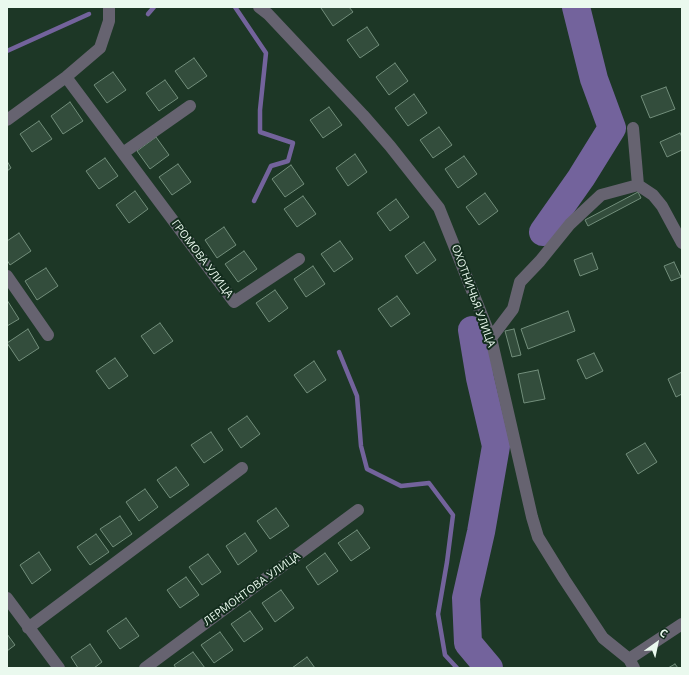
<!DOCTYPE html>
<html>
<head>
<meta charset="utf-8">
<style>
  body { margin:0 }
  #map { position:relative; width:689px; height:675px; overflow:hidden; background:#1d3726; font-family:"Open Sans",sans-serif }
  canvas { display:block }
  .frame { position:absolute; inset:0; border:8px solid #eaf9ee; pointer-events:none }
  .north { position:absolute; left:637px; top:623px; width:40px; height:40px; -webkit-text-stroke:3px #132d1d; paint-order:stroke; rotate:33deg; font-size:11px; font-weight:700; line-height:16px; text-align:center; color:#eaf9ee }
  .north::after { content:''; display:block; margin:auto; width:14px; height:18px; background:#eaf9ee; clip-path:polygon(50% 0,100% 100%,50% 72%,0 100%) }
</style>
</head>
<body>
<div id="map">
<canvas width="689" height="675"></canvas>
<div class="frame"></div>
<div class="north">С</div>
</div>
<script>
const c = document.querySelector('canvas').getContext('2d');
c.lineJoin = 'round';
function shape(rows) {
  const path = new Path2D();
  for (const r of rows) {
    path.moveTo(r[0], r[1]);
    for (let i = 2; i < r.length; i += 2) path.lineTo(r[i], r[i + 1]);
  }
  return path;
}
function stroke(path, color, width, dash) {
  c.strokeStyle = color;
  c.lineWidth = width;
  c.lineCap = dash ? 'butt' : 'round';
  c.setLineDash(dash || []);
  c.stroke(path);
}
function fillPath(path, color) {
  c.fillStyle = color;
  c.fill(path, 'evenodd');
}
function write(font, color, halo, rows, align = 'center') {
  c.font = font + ' "Open Sans",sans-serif';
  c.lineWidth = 4;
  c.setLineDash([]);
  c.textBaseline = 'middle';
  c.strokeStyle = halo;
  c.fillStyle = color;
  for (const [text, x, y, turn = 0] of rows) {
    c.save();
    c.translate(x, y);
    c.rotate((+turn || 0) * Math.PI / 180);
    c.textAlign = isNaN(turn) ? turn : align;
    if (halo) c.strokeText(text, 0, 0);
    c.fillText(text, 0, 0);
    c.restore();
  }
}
const stream = shape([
  [235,7,266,53,260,110,260,132,293,143,288,161,271,166,254,201],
  [148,14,154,7],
  [7,51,89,14],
  [339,352,357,396,361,446,367,469,401,486,429,483,453,515,447,562,438,614,445,655,457,668]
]);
const river = shape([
  [543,232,581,178,612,128,594,79,576,7],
  [472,330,480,378,496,446,481,532,466,598,468,643,489,668]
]);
const building = shape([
  [322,7,349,7,353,12,333,26,321,8,322,7],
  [367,27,379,45,360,58,347,40,367,27],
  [194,58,207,76,188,89,175,71,194,58],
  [395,63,408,81,389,95,376,77,395,63],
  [113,72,126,90,107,103,94,85,113,72],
  [165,80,178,98,159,111,146,93,165,80],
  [666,87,675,109,650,118,641,96,666,87],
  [414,94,427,113,408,126,395,108,414,94],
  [70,102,83,121,63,134,51,116,70,102],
  [329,107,342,125,323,138,310,120,329,107],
  [39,121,52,139,32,152,20,134,39,121],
  [439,127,452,145,433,158,420,140,439,127],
  [680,133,682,137,682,150,667,157,660,142,680,133],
  [156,137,169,155,150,169,137,151,156,137],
  [355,154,367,172,348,186,336,168,355,154],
  [464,156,477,174,458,188,445,169,464,156],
  [105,158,118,176,99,189,86,171,105,158],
  [7,161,11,168,7,171,7,161],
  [178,164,191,182,172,195,159,177,178,164],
  [291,165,304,184,285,197,272,179,291,165],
  [135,191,148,209,129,223,116,205,135,191],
  [638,192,641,198,588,226,585,220,638,192],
  [485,193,498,211,479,225,466,207,485,193],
  [303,196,316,214,297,227,284,209,303,196],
  [396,199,409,217,390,231,377,213,396,199],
  [224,227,236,245,217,258,205,240,224,227],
  [19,233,31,251,10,265,7,260,7,241,19,233],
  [340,241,353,259,334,272,321,254,340,241],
  [424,242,436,260,417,274,405,256,424,242],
  [244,251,257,269,238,282,225,264,244,251],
  [592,253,598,269,580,276,574,260,592,253],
  [674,262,681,277,671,281,664,266,674,262],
  [313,266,325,284,306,297,294,279,313,266],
  [46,268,58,286,37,300,25,281,46,268],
  [275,290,288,308,269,322,256,303,275,290],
  [397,296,410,314,391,327,378,309,397,296],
  [7,300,19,319,7,326,7,300],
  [568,311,575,331,528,349,521,329,568,311],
  [160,323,173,341,154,354,141,336,160,323],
  [28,329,39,348,19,361,7,343,28,329],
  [514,329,521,355,512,357,505,331,514,329],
  [594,353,603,371,586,379,577,360,594,353],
  [115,358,128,376,109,389,96,371,115,358],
  [314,361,326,380,307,393,294,375,314,361],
  [538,370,545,399,524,403,518,374,538,370],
  [682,372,682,394,676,397,668,379,682,372],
  [247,416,260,434,241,448,228,429,247,416],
  [211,432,223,450,204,463,191,445,211,432],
  [645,443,657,462,638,474,626,454,645,443],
  [176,467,189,485,170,498,157,480,176,467],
  [145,489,158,507,139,521,126,502,145,489],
  [276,508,289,526,270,539,257,521,276,508],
  [120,516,132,534,113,547,100,529,120,516],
  [357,530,370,548,351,561,338,543,357,530],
  [245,533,257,551,238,565,226,546,245,533],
  [96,534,109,552,90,565,77,547,96,534],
  [39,552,51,570,32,584,20,565,39,552],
  [325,553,338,571,318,585,306,567,325,553],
  [208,554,221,572,202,585,189,567,208,554],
  [186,577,199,595,180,608,167,590,186,577],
  [281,590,294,608,275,622,262,603,281,590],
  [250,611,263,629,244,642,231,624,250,611],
  [126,618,139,636,120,649,107,631,126,618],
  [220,632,233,650,214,663,201,645,220,632],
  [7,634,15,645,7,651,7,634],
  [90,644,102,662,94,668,78,668,71,657,90,644],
  [193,652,205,668,176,668,174,665,193,652],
  [307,657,315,668,292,668,307,657],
  [675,664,678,668,668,668,675,664]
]);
const minor = shape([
  [259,7,268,14,363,115,390,146,439,208,491,338,532,517,538,537,564,579,603,638,629,659,634,668],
  [66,77,234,302,299,259],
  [7,120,66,77,100,48,109,21,109,7],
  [633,128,638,185],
  [123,153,190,106],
  [7,276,48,335],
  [491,338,513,309,520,282,540,261,570,224,601,195,638,185,653,195,662,206,682,243],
  [7,598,59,668],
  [28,628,242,468],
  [629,659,682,624],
  [145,668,358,510]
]);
const streetNames = [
  ["ГРОМОВА УЛИЦА",202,259,53],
  ["ОХОТНИЧЬЯ УЛИЦА",473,296,70],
  ["ЛЕРМОНТОВА УЛИЦА",252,589,-36]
];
stroke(stream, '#73639c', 4.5);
stroke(river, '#73639c', 28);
fillPath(building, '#334d3c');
stroke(building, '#728e7b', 1);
stroke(minor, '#666370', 12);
write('11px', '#eaf9ee', '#132d1d', streetNames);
</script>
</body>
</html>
